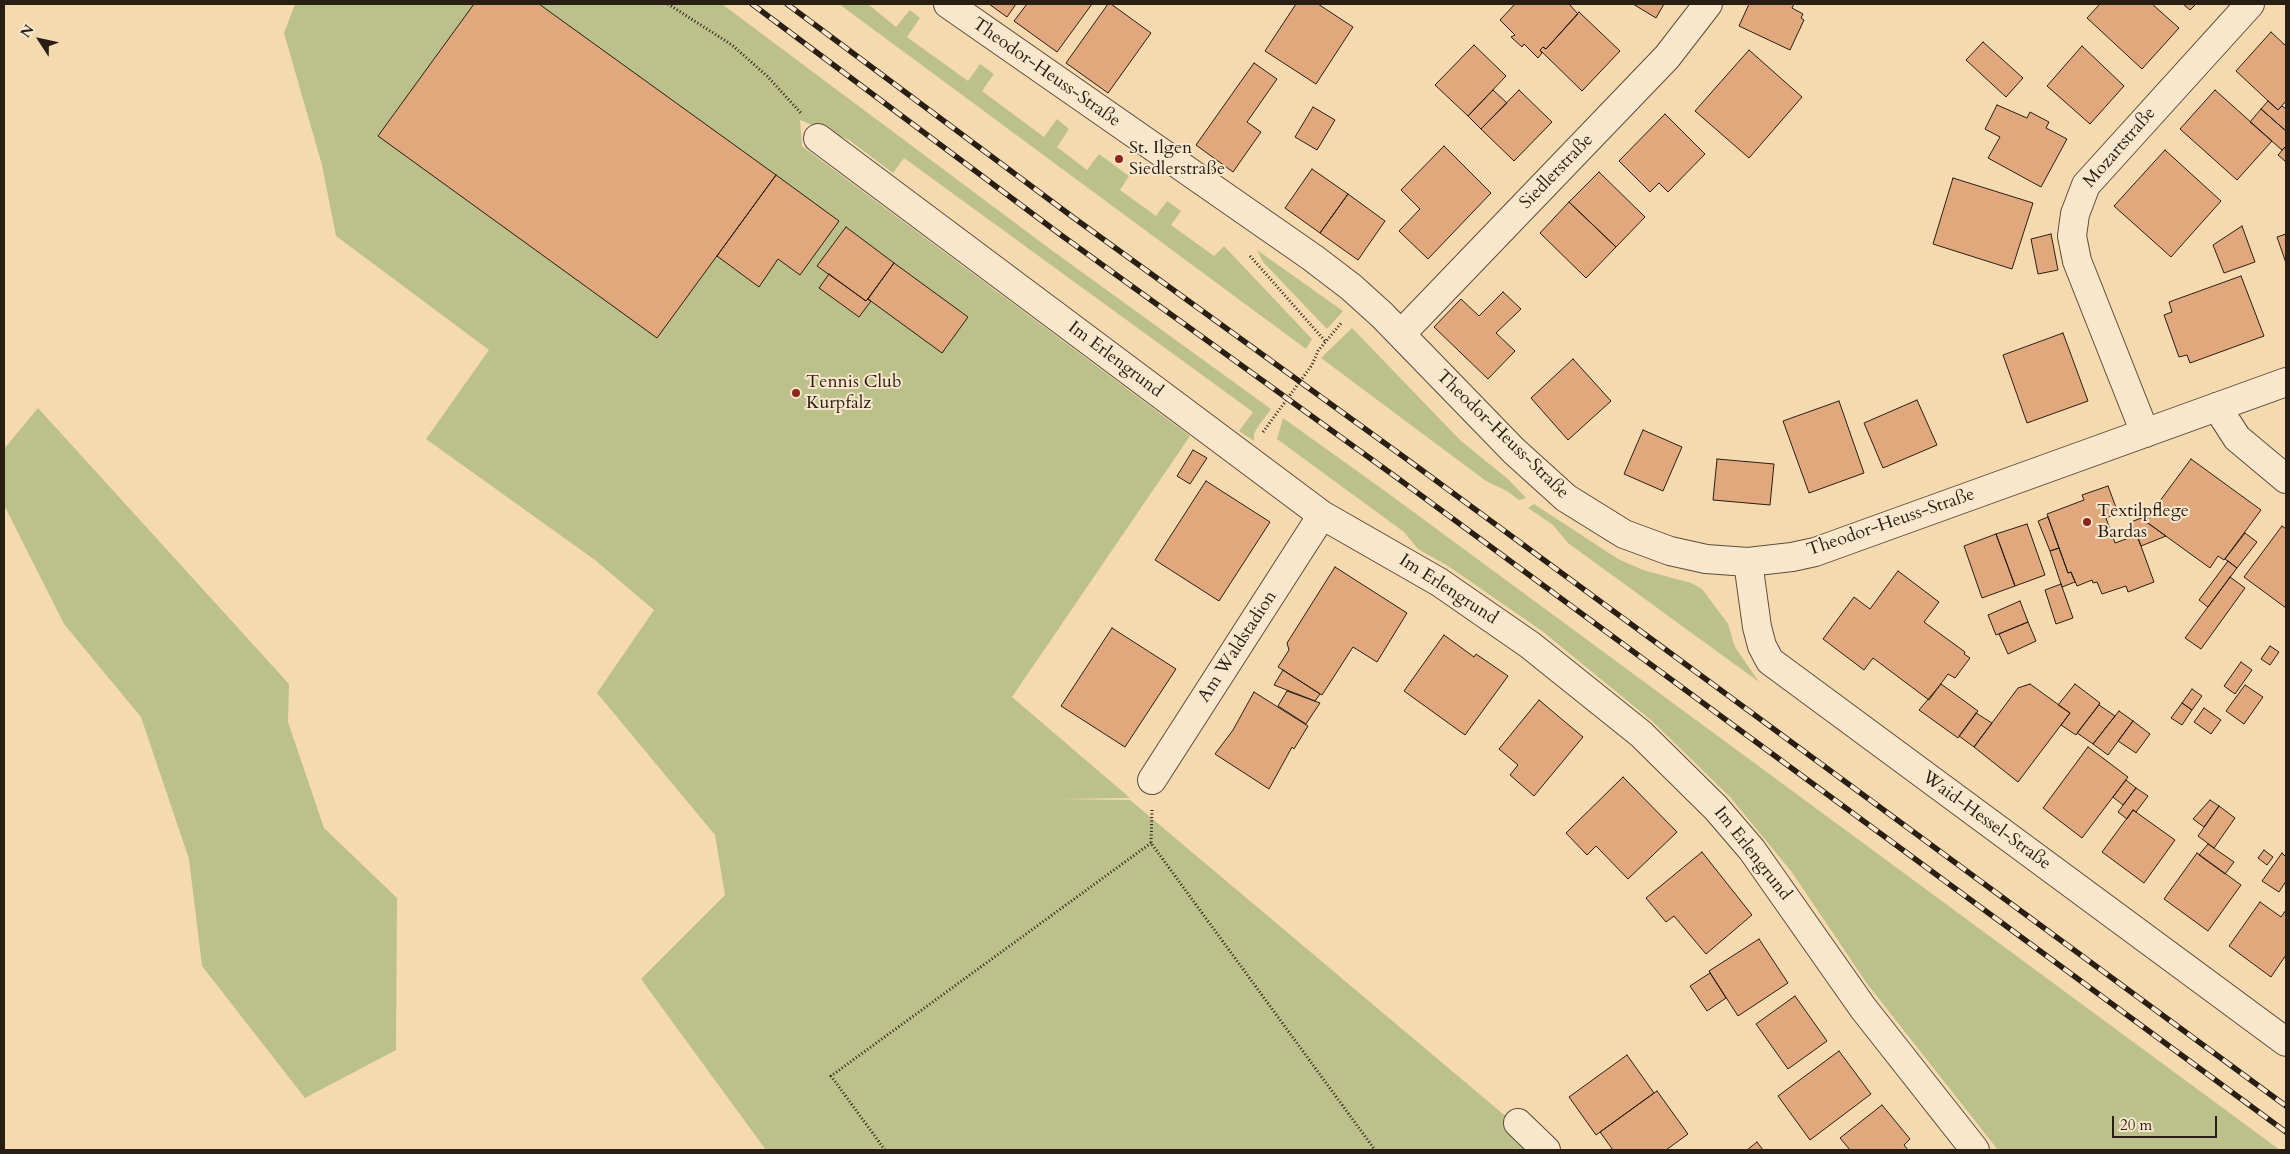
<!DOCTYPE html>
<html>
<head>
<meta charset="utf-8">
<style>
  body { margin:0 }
  #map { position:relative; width:2290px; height:1154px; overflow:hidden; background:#f5dab0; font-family:Cardo,serif }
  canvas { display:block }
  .frame { position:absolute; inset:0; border:5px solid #281e13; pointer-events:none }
  .north { position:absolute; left:15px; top:15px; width:50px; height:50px; -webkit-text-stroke:4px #f8e7cc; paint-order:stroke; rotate:305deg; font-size:14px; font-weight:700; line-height:20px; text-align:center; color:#281e13 }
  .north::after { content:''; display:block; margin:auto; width:18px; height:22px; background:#281e13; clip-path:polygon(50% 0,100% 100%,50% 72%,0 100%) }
  .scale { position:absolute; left:2112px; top:1116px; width:105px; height:22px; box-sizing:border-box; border:2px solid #281e13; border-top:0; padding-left:6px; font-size:15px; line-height:18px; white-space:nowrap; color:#281e13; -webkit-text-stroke:4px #f8e7cc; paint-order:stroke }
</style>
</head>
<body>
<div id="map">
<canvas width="2290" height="1154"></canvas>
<div class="frame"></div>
<div class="north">N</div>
<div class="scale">20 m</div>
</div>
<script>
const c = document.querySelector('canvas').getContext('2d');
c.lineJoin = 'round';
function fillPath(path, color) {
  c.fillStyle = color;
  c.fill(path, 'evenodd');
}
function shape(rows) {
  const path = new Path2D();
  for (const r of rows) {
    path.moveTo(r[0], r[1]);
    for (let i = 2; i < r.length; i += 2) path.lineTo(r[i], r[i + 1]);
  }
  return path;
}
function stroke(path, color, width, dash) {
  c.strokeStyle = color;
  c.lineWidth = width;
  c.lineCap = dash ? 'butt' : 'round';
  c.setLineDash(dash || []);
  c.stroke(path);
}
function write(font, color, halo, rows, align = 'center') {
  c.font = font + ' Cardo,serif';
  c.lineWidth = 4;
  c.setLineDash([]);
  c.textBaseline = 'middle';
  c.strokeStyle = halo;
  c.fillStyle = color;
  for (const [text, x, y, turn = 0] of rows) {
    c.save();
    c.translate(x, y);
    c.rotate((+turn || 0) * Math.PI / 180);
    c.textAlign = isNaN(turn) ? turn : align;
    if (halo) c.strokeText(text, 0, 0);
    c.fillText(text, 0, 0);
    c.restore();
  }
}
const green = shape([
  [295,4,722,4,1050,249,1271,409,1257,428,1254,434,1254,441,1239,431,1253,412,904,158,893,173,849,140,800,120,802,146,1190,436,1012,697,1130,798,1057,799,1130,800,1509,1119,1528,1150,766,1150,641,979,725,895,715,835,597,693,654,610,595,560,426,439,489,350,336,236,322,165,284,33],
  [839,4,868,4,896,27,910,10,920,18,907,37,968,81,980,64,994,74,982,91,1044,137,1057,119,1069,129,1057,147,1087,170,1099,154,1129,176,1120,190,1156,216,1167,201,1181,211,1171,225,1214,256,1224,246,1312,339,1306,349],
  [1257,250,1343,311,1327,329,1263,262],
  [1352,328,1460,440,1509,480,1526,498,1519,500,1507,491,1486,481,1321,358],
  [38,408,289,684,288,722,324,828,397,898,396,1050,305,1098,202,966,189,859,141,717,64,624,4,505,4,449],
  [1283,418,1385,491,2280,1150,1998,1150,1868,985,1791,871,1730,797,1652,721,1542,631,1448,566,1418,549,1404,532,1277,439],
  [1534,504,1618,559,1643,570,1691,583,1702,589,1728,624,1735,647,1759,682,1568,543,1553,525,1528,508]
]);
const building = shape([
  [474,4,539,4,776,175,657,338,378,136,474,4],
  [989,4,1016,4,1007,17,989,4],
  [1027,4,1092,4,1057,52,1014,21,1027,4],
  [1108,4,1111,4,1151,33,1108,93,1066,63,1108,4],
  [1296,4,1318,4,1353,27,1316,84,1265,51,1296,4],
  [1515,4,1569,4,1578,14,1546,49,1543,47,1540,50,1542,53,1538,58,1524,44,1522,47,1511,37,1515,35,1500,20,1515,4],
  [1633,4,1664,4,1656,18,1633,4],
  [1749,4,1794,4,1792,8,1803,14,1801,18,1804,20,1790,50,1739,26,1749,4],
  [2100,4,2152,4,2179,28,2142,69,2087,18,2100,4],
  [2183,4,2196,4,2190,10,2183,4],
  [1579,12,1620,51,1582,91,1540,50,1543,47,1546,49,1579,12],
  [2271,32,2286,46,2286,101,2278,110,2236,71,2271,32],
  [1983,42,2023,78,2006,97,1966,60,1983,42],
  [1474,45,1506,76,1468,116,1435,85,1474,45],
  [2082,46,2124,86,2090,124,2047,86,2082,46],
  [1749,50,1802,97,1749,158,1695,111,1749,50],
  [1254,63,1277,79,1247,122,1261,132,1233,172,1196,145,1254,63],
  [1493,90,1507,103,1481,129,1468,116,1493,90],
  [1519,90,1552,122,1514,161,1481,129,1519,90],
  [2215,90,2272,141,2237,180,2180,129,2215,90],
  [2268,101,2278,110,2282,106,2286,109,2286,131,2261,109,2268,101],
  [1997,105,2027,118,2030,112,2049,122,2046,128,2067,139,2041,187,1988,158,2000,137,1985,129,1997,105],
  [1313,107,1335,120,1317,150,1295,137,1313,107],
  [2261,109,2286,131,2286,146,2282,150,2250,122,2261,109],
  [1665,114,1705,154,1668,192,1659,183,1650,192,1619,161,1665,114],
  [1444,146,1491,193,1428,259,1399,231,1420,209,1401,190,1444,146],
  [2286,146,2286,162,2278,155,2286,146],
  [2165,150,2221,201,2171,257,2114,206,2165,150],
  [1312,169,1348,194,1320,233,1285,208,1312,169],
  [1599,172,1645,217,1616,247,1569,202,1599,172],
  [776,175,839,221,800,275,778,259,759,287,717,256,776,175],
  [1953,178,2033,203,2012,269,1933,244,1953,178],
  [1348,194,1385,221,1358,260,1320,233,1348,194],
  [1569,202,1616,247,1586,278,1540,233,1569,202],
  [2242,226,2255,262,2224,273,2213,245,2242,226],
  [846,227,894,263,866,301,817,266,846,227],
  [2051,234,2058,270,2038,274,2031,239,2051,234],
  [2286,234,2286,263,2277,237,2286,234],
  [894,263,968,317,942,353,868,299,894,263],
  [829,274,866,301,868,299,871,301,859,317,819,288,829,274],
  [2241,276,2264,336,2190,363,2187,355,2179,357,2164,315,2172,312,2169,302,2241,276],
  [1503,292,1521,309,1496,333,1515,351,1488,379,1434,327,1461,299,1479,316,1503,292],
  [2063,333,2088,401,2027,423,2003,355,2063,333],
  [1573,359,1611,401,1568,440,1531,398,1573,359],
  [1917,400,1937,445,1883,468,1864,423,1917,400],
  [1839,401,1864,473,1809,493,1783,421,1839,401],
  [1643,430,1682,447,1663,491,1624,474,1643,430],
  [1193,450,1207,458,1190,484,1177,476,1193,450],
  [1717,459,1774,464,1770,505,1713,500,1717,459],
  [2191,459,2261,510,2224,560,2218,556,2210,568,2145,521,2191,459],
  [1206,481,1270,522,1219,601,1155,560,1206,481],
  [2108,486,2118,513,2106,518,2115,543,2137,535,2154,582,2128,592,2126,586,2102,594,2097,582,2093,583,2092,580,2077,586,2071,572,2068,573,2047,514,2084,500,2082,495,2108,486],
  [2149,515,2145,521,2166,536,2141,546,2131,522,2149,515],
  [2048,517,2059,548,2050,551,2038,521,2048,517],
  [2027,524,2045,575,2015,586,1996,534,2027,524],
  [2282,526,2286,529,2286,608,2244,577,2282,526],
  [2245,533,2257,542,2237,568,2225,559,2245,533],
  [1996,534,2015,586,1982,598,1964,546,1996,534],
  [2059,548,2068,573,2071,572,2075,582,2062,587,2050,551,2059,548],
  [2228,561,2237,568,2208,607,2199,600,2228,561],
  [1335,567,1407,613,1377,662,1353,647,1322,695,1278,667,1289,650,1287,643,1335,567],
  [1898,571,1939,602,1924,622,1965,652,1964,654,1970,658,1955,678,1948,674,1929,700,1873,658,1864,670,1823,639,1854,597,1870,609,1898,571],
  [2230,577,2245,588,2201,649,2185,638,2230,577],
  [2061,584,2073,618,2056,624,2045,590,2061,584],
  [2020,601,2028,622,1996,635,1988,615,2020,601],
  [2028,622,2036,641,2008,654,1999,634,2028,622],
  [1112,628,1176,669,1125,747,1061,706,1112,628],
  [1444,635,1474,657,1476,654,1508,676,1465,735,1404,691,1444,635],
  [2270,646,2279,652,2270,665,2261,659,2270,646],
  [2241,662,2252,670,2235,694,2224,686,2241,662],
  [1283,670,1320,694,1315,701,1274,685,1283,670],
  [1941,684,1978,711,1958,738,1919,710,1941,684],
  [2030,684,2070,713,2018,782,1974,747,2018,688,2030,684],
  [2075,684,2100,703,2076,735,2061,725,2070,713,2058,705,2075,684],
  [2245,685,2263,697,2244,724,2226,711,2245,685],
  [2192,689,2202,696,2192,710,2182,703,2192,689],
  [1287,691,1320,703,1306,724,1278,706,1287,691],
  [1254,692,1308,726,1294,749,1292,747,1269,789,1215,754,1233,730,1254,692],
  [1539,700,1583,737,1534,796,1510,775,1518,765,1499,749,1539,700],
  [2182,703,2192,710,2182,725,2171,718,2182,703],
  [2099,705,2115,716,2093,744,2077,733,2099,705],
  [2204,708,2221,720,2211,734,2194,722,2204,708],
  [2119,711,2133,721,2108,755,2093,744,2119,711],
  [1976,713,1992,723,1974,747,1959,736,1976,713],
  [2133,721,2150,734,2136,753,2118,741,2133,721],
  [2088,747,2128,777,2082,838,2043,808,2088,747],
  [1623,777,1677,832,1628,879,1596,846,1587,855,1566,833,1623,777],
  [2126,780,2136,788,2123,805,2113,797,2126,780],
  [2136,788,2148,796,2136,812,2133,810,2127,819,2118,812,2136,788],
  [2210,800,2219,806,2204,827,2193,819,2210,800],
  [2219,806,2235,818,2214,848,2198,836,2219,806],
  [2133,810,2175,840,2144,883,2102,852,2133,810],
  [2208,844,2234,862,2225,874,2199,855,2208,844],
  [2264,850,2273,857,2267,865,2258,858,2264,850],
  [1702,852,1752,915,1706,954,1674,916,1666,922,1646,898,1702,852],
  [2197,853,2241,885,2208,931,2164,899,2197,853],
  [2282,853,2286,857,2286,881,2279,892,2262,881,2282,853],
  [2260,902,2281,917,2286,910,2286,955,2271,977,2229,946,2260,902],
  [1759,939,1788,983,1738,1016,1709,971,1759,939],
  [1710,973,1726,998,1707,1011,1690,986,1710,973],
  [1795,996,1827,1041,1788,1069,1756,1024,1795,996],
  [1839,1051,1871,1094,1810,1140,1778,1096,1839,1051],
  [1627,1055,1654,1093,1596,1135,1569,1097,1627,1055],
  [1657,1091,1688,1134,1666,1150,1613,1150,1600,1132,1657,1091],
  [1882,1105,1910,1139,1904,1145,1908,1150,1850,1150,1840,1138,1882,1105],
  [1757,1142,1763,1150,1747,1150,1757,1142]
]);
const path = shape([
  [668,4,732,45,767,76,801,113],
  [1250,256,1326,342],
  [1263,432,1312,365,1318,351,1342,322],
  [1152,810,1151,843,1375,1150],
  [885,1150,831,1076,1151,843]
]);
const minor = shape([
  [818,138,1322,515,1439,582,1530,645,1641,734,1716,808,1752,850,1863,1008,1975,1150],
  [1401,334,1667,57,1708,4],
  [2217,407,2237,438,2286,479],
  [2145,433,2077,261,2072,236,2075,214,2086,185,2250,4],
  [1748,562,1757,627,1762,646,1770,661,2286,1042],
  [1152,780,1322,515],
  [1518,1123,1546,1150]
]);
const tertiary = shape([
  [948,4,1313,258,1351,287,1382,315,1514,451,1566,498,1624,534,1670,551,1706,559,1748,562,1792,557,1815,552,2286,382]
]);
const rail = shape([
  [752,4,1061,235,1396,477,2286,1132],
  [787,4,1074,218,1408,460,2286,1106]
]);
const markers = [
  [1119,159,5,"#8f2418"],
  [796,393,5,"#8f2418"],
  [2087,522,5,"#8f2418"]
];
const streetNames = [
  ["Theodor-Heuss-Straße",1046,73,35],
  ["Mozartstraße",2120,148,-49],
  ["Siedlerstraße",1557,172,-46],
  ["Im Erlengrund",1115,360,37],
  ["Theodor-Heuss-Straße",1502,435,44],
  ["Theodor-Heuss-Straße",1891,523,-19],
  ["Im Erlengrund",1448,590,33],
  ["Am Waldstadion",1238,647,-57],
  ["Waid-Hessel-Straße",1986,821,36],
  ["Im Erlengrund",1752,854,52]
];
const poiNames = [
  ["St. Ilgen",1129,149],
  ["Siedlerstraße",1129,170],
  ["Tennis Club",806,383],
  ["Kurpfalz",806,404],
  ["Textilpflege",2097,512],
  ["Bardas",2097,533]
];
fillPath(green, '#bcc08b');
fillPath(building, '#e1a87e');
stroke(building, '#281e13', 1);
stroke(minor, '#5b4d3a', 30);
stroke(tertiary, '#5b4d3a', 30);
stroke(path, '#281e13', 3, [1, 2.5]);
stroke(minor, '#f8e7cc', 28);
stroke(tertiary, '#f8e7cc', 28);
stroke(rail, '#281e13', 5.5);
stroke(rail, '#f8e7cc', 4, [11]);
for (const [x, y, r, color] of markers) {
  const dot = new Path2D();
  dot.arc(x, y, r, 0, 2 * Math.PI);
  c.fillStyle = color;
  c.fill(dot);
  stroke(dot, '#f8e7cc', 2);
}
write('18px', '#281e13', '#f8e7cc', streetNames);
write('18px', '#281e13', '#f8e7cc', poiNames, 'left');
</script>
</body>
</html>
